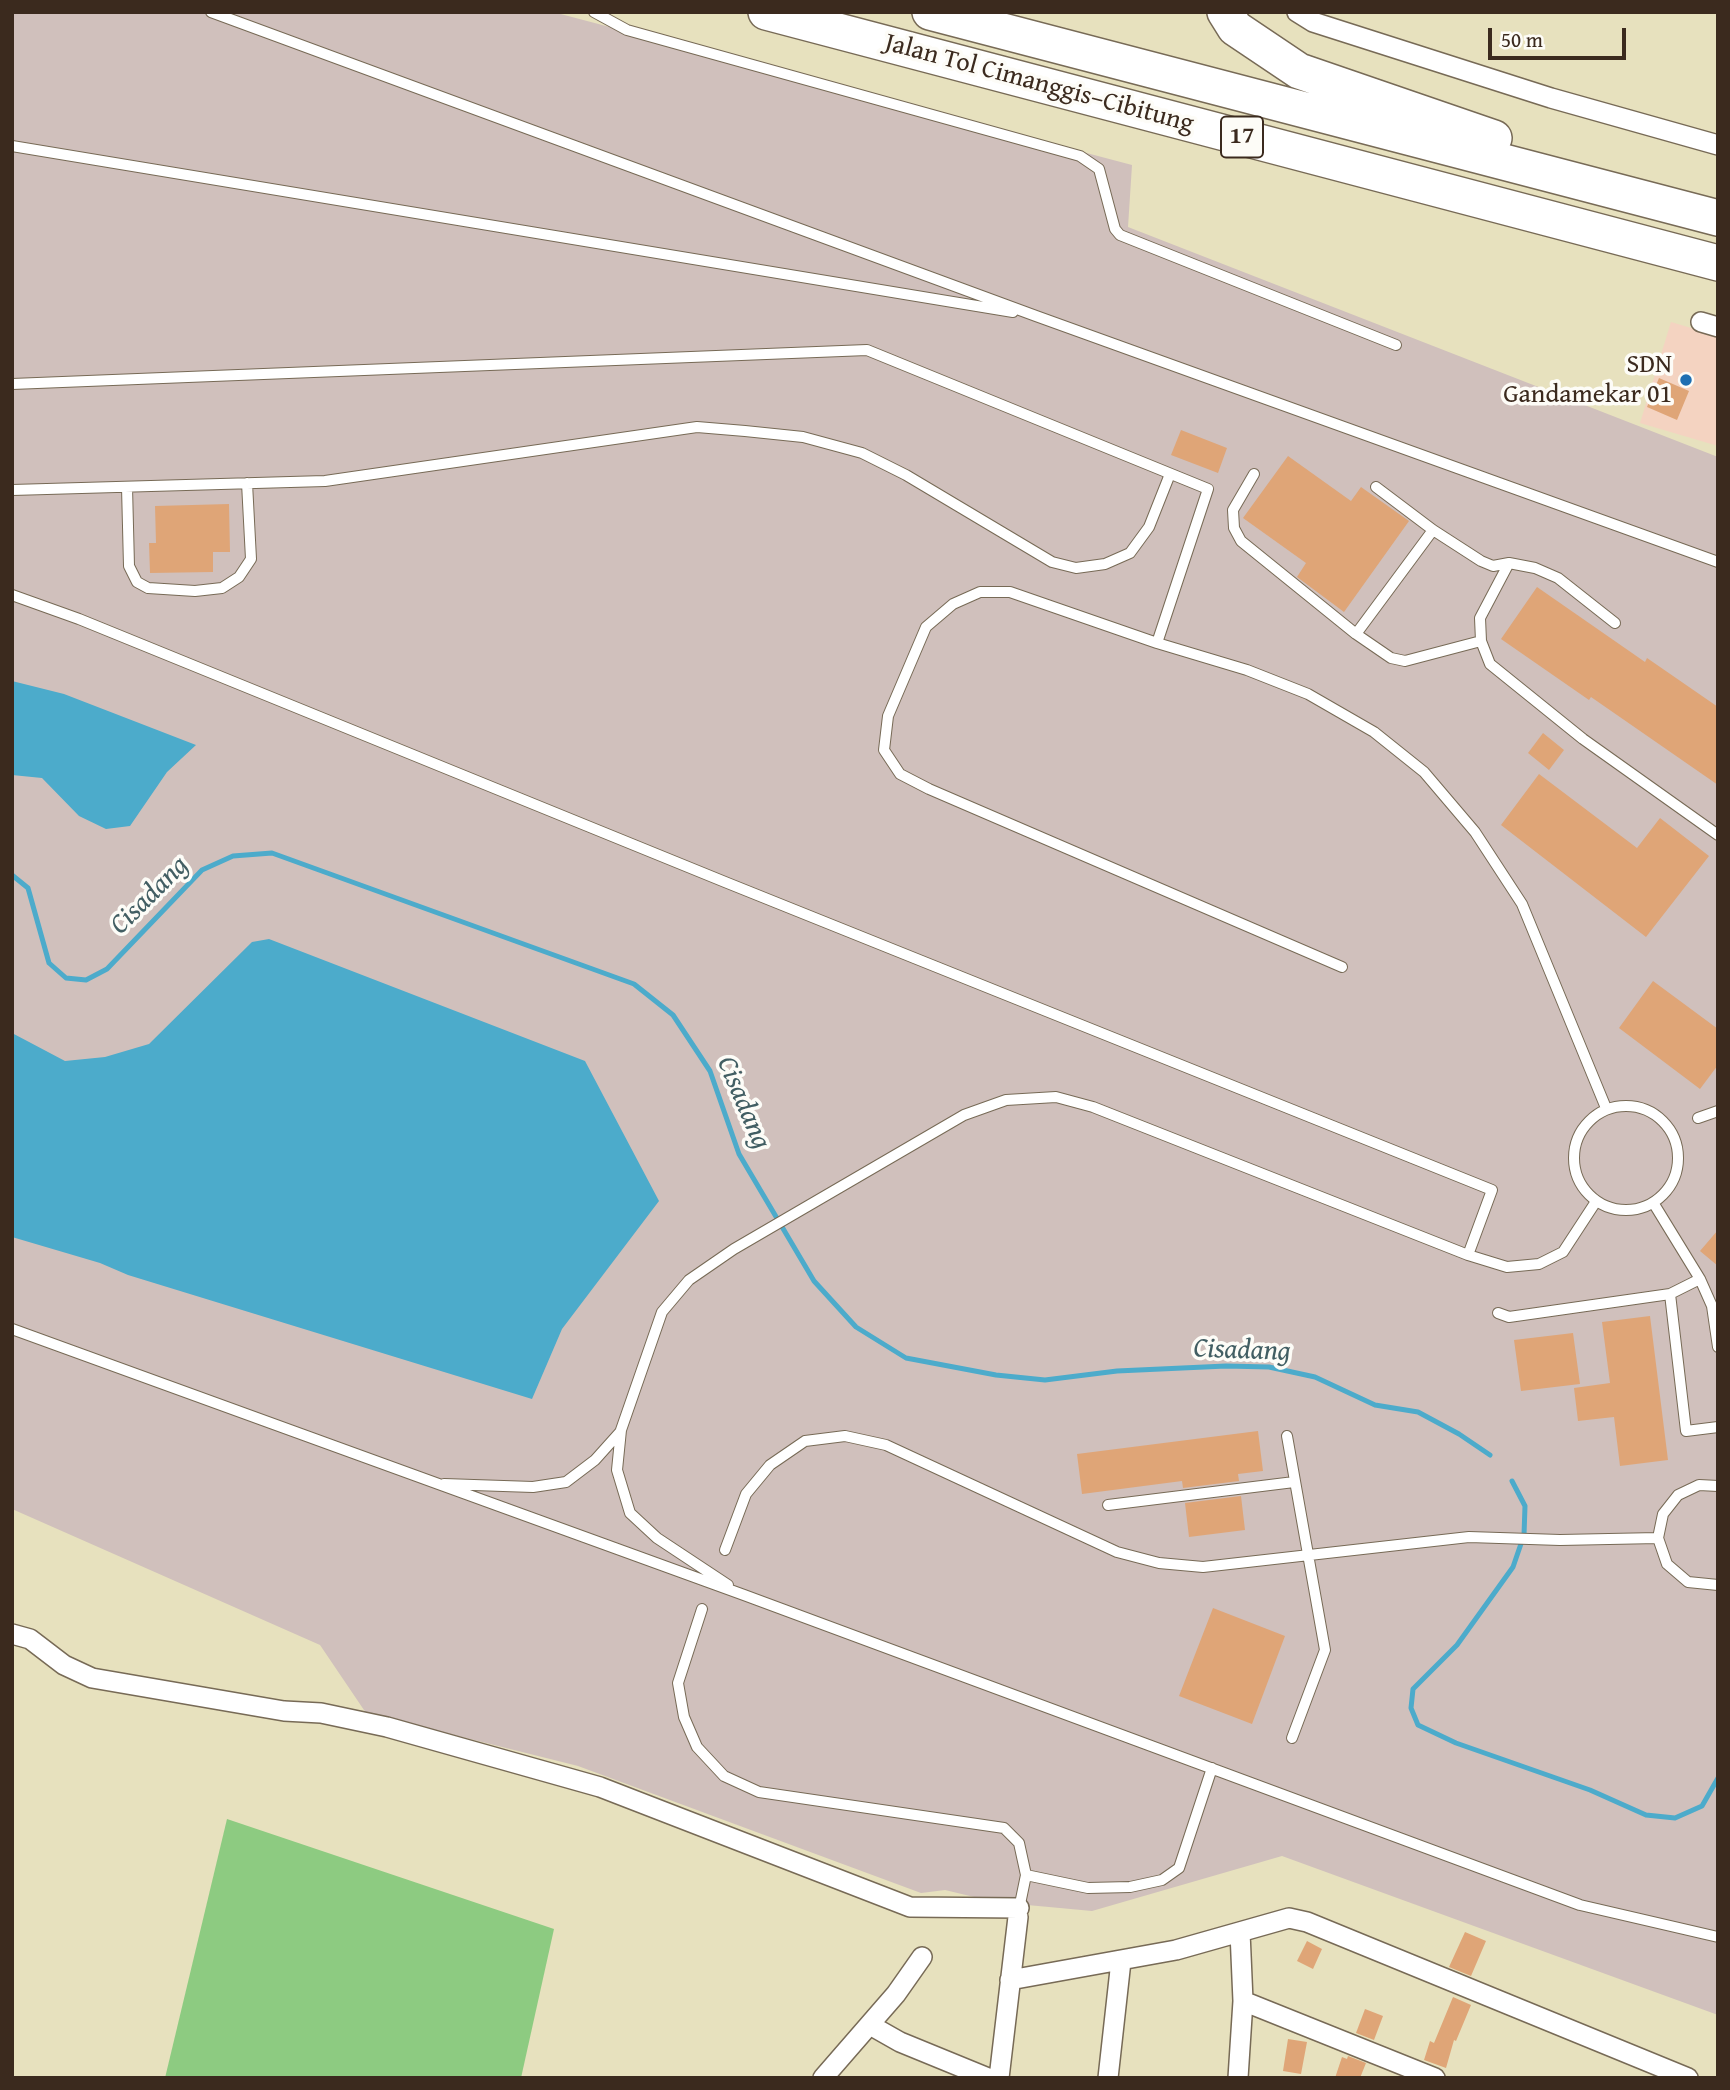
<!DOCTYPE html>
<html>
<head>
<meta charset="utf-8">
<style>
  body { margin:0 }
  #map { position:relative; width:1730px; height:2090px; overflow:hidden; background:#e7e1be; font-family:"Gentium Book Plus",serif }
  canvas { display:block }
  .frame { position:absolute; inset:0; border:14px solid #3b2a1e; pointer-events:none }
  .scale { position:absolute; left:1488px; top:28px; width:138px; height:32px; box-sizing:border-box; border:4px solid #3b2a1e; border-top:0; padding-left:9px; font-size:21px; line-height:24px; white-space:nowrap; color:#3b2a1e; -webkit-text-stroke:5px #fdfcf7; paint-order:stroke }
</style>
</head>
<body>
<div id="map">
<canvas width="1730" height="2090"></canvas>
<div class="frame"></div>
<div class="scale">50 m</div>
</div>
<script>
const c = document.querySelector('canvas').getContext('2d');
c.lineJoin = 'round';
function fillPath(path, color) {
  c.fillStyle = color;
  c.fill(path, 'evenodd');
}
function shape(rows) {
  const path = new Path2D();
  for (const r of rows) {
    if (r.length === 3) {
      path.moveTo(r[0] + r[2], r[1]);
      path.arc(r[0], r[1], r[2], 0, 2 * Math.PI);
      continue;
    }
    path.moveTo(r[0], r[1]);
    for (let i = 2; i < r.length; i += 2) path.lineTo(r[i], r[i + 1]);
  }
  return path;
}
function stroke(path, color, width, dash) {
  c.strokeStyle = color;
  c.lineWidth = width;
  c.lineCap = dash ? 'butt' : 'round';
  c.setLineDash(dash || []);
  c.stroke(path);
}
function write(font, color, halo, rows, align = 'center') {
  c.font = font + ' "Gentium Book Plus",serif';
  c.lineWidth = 7;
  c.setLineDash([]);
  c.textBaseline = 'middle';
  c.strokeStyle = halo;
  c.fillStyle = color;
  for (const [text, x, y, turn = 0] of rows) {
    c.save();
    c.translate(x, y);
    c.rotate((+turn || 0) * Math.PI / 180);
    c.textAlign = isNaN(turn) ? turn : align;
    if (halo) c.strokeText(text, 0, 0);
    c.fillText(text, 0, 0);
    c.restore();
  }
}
const built = shape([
  [1671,322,1718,336,1718,446,1640,423]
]);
const industrial = shape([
  [12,12,553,12,1132,165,1128,227,1718,457,1718,2015,1282,1856,1092,1911,995,1902,945,1890,921,1893,578,1766,366,1713,320,1645,12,1509]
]);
const green = shape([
  [227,1819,554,1929,521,2078,165,2078]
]);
const water = shape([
  [12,681,64,694,196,745,167,772,130,826,106,829,79,816,42,778,12,775],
  [269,939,585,1061,659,1201,562,1329,532,1399,128,1275,100,1263,12,1237,12,1033,65,1061,105,1057,149,1044,252,942]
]);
const stream = shape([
  [12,875,28,888,49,963,66,978,86,980,107,969,202,870,233,856,272,853,634,984,673,1015,710,1071,739,1154,814,1281,856,1327,906,1358,996,1375,1045,1380,1117,1371,1226,1366,1269,1367,1315,1377,1375,1405,1418,1412,1459,1434,1490,1455],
  [1512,1481,1525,1506,1524,1535,1513,1567,1457,1645,1413,1689,1411,1708,1418,1725,1456,1743,1590,1790,1646,1815,1675,1818,1702,1806,1718,1778]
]);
const building = shape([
  [1659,378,1689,391,1677,420,1647,407],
  [1181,430,1227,448,1218,473,1171,455],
  [1288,456,1351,501,1361,487,1409,521,1344,612,1297,577,1306,563,1243,518],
  [229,504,230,552,213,552,213,572,150,573,149,543,156,543,155,506],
  [1537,587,1645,662,1647,658,1718,707,1718,785,1591,697,1589,700,1501,639],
  [1543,733,1564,750,1549,770,1528,753],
  [1539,774,1637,848,1660,818,1709,856,1646,937,1501,825],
  [1653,981,1718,1029,1718,1065,1700,1089,1619,1028],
  [1718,1230,1718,1266,1700,1251],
  [1650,1316,1668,1460,1620,1466,1614,1417,1578,1421,1574,1388,1610,1383,1602,1322],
  [1573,1333,1580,1384,1521,1391,1514,1340],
  [1258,1431,1263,1471,1238,1474,1239,1481,1183,1488,1182,1481,1082,1494,1077,1454],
  [1241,1496,1245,1530,1189,1537,1185,1503],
  [1213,1608,1285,1636,1252,1724,1179,1696],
  [1465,1932,1486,1941,1471,1976,1449,1967],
  [1307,1941,1322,1949,1313,1969,1297,1961],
  [1453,1997,1471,2005,1456,2041,1454,2040,1446,2068,1424,2060,1430,2041,1434,2043],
  [1365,2009,1383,2016,1374,2040,1356,2033],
  [1288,2039,1307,2042,1301,2074,1283,2071],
  [1348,2056,1366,2063,1360,2078,1335,2078,1342,2057,1347,2059]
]);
const lane = shape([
  [211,12,1036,316,1718,562],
  [594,12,627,30,1080,156,1099,169,1115,229,1120,235,1396,345],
  [12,146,1013,312],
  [12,384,867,350,1208,489,1157,643],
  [1254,474,1233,510,1234,528,1241,541,1356,634,1391,658,1405,661,1481,641],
  [127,487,129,566,137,582,148,588,195,591,222,588,239,577,251,559,247,483],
  [1376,487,1433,530,1481,561,1493,566,1509,563],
  [12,490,325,481,697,427,745,431,803,437,862,453,906,475,1052,562,1076,568,1105,564,1130,553,1149,527,1170,474],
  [12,595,79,619,725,882,1492,1190,1468,1255],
  [1615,623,1558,578,1535,568,1509,563,1480,618,1481,641,1490,664,1583,739,1718,835],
  [1356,634,1433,530],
  [1342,967,929,789,900,774,884,750,888,716,926,627,953,604,980,592,1010,592,1157,643,1247,670,1308,694,1374,732,1424,772,1475,832,1522,904,1606,1108],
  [1626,1158,52],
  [1698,1118,1718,1111],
  [1654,1204,1700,1279,1712,1306,1718,1347],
  [1670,1294,1686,1431,1718,1427],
  [1498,1313,1509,1317,1670,1294,1700,1279],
  [12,1329,744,1595,1580,1905,1718,1937],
  [1287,1436,1325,1650,1292,1738],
  [444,1484,533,1487,566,1482,595,1460,621,1431],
  [1718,1486,1699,1485,1678,1495,1663,1514,1658,1538,1667,1564,1688,1582,1718,1585],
  [1108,1505,1294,1482],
  [725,1550,746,1494,770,1465,805,1441,845,1436,886,1445,1117,1552,1159,1563,1203,1567,1469,1537,1560,1540,1658,1538],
  [728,1585,657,1538,630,1513,617,1470,621,1430,662,1312,689,1280,734,1249,964,1115,1006,1100,1056,1097,1093,1107,1468,1255,1507,1267,1539,1264,1563,1252,1595,1203],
  [702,1609,678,1683,684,1717,697,1747,724,1776,759,1792,1004,1828,1019,1843,1026,1875,1019,1909],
  [1026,1875,1088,1888,1130,1887,1162,1880,1179,1868,1212,1768]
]);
const street = shape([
  [1297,12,1313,22,1551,98,1718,145],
  [1701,322,1718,327],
  [12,1634,30,1639,64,1665,92,1678,284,1711,321,1713,387,1727,600,1787,910,1907,1019,1908],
  [1010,1980,1176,1950,1289,1918,1307,1922,1688,2078],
  [1243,2001,1435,2078],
  [870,2025,900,2042,988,2078],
  [823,2078,896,1994,922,1957],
  [999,2078,1018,1917],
  [1108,2078,1121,1961],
  [1238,2078,1243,2001,1240,1932]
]);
const highway = shape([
  [766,12,1718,263],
  [930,12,1718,218],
  [1225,12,1235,28,1299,71,1494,138]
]);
const markers = [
  [1686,380,7,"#1f6fb2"]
];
const shields = [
  [1242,137,42]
];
const shieldNames = [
  ["17",1242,137]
];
const streetNames = [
  ["Jalan Tol Cimanggis–Cibitung",1039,84,15]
];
const poiNames = [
  ["SDN",1672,365],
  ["Gandamekar 01",1672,395]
];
const waterNames = [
  ["Cisadang",150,896,-45],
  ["Cisadang",743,1103,67],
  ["Cisadang",1242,1351,2]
];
fillPath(built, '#f4d3c1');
fillPath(industrial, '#d0c0bc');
fillPath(green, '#8dcb81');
fillPath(water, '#4cabcb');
stroke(stream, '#4cabcb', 5);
fillPath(building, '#dfa577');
stroke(lane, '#776a56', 12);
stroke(street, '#776a56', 22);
stroke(highway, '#776a56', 38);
stroke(lane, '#fff', 10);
stroke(street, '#fff', 19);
stroke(highway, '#fff', 35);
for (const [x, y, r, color] of markers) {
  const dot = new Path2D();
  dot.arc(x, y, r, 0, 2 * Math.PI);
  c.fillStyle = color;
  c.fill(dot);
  stroke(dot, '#fdfcf7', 2.5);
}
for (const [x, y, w] of shields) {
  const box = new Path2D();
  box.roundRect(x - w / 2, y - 20.5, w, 41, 5);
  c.fillStyle = '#fdfcf7';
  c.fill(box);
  stroke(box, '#3b2a1e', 2);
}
write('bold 24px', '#3b2a1e', null, shieldNames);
write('26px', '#3b2a1e', '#fdfcf7', streetNames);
write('26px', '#3b2a1e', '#fdfcf7', poiNames, 'right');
write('italic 28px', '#425e63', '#fdfcf7', waterNames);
</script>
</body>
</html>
